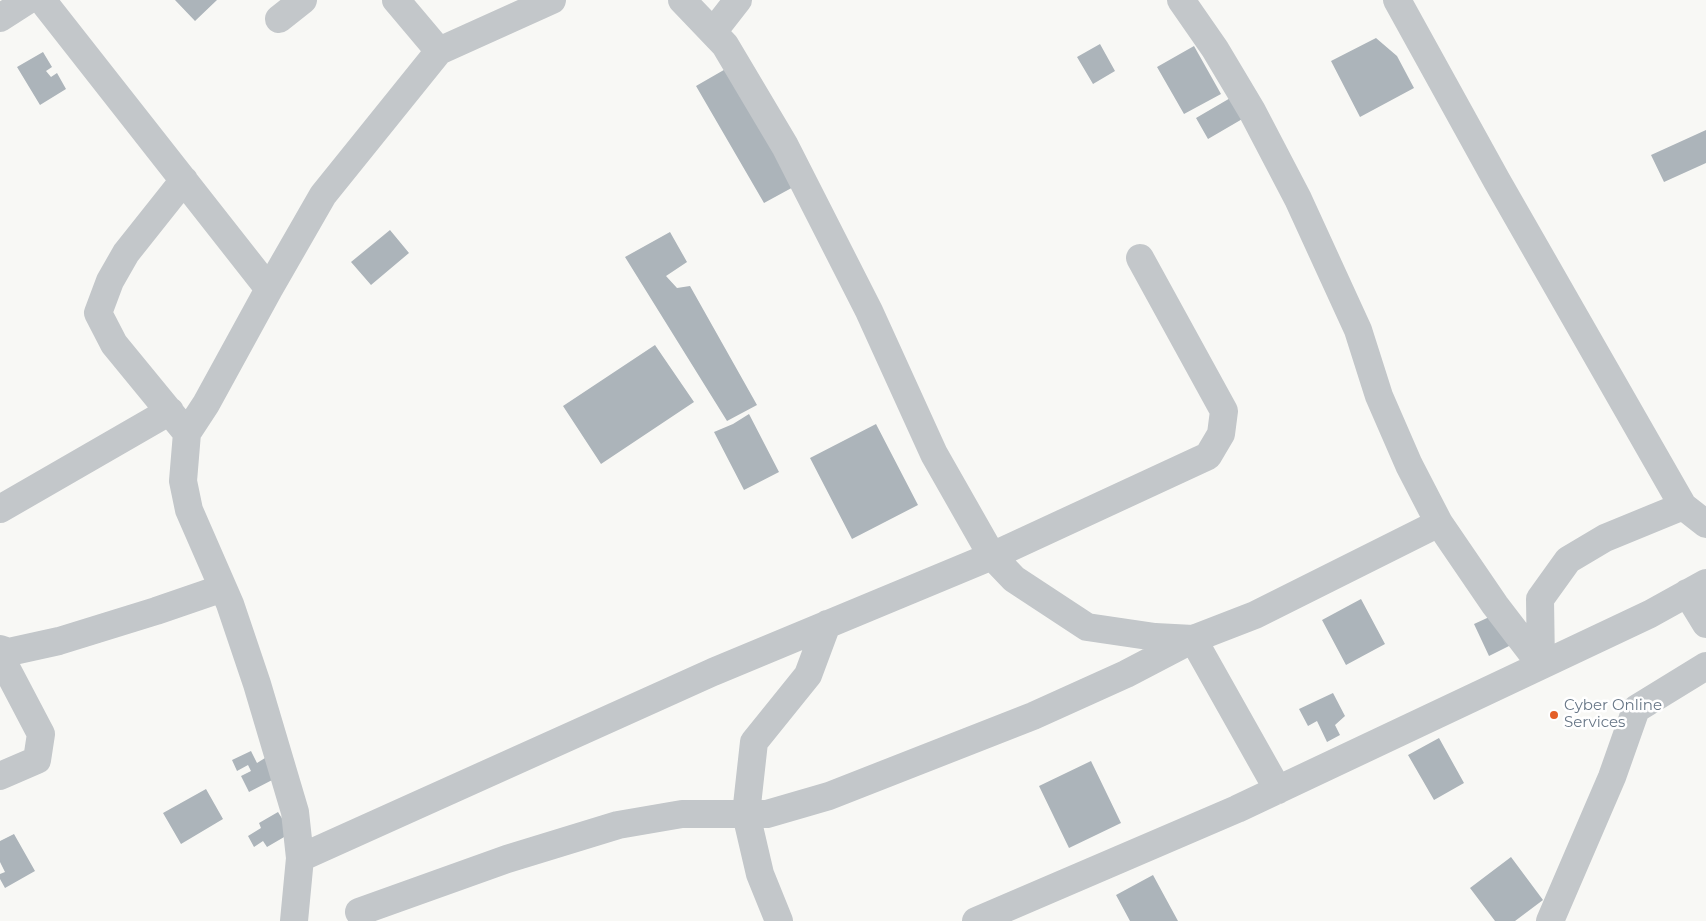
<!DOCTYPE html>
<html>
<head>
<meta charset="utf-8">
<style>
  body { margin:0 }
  canvas { display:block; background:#f8f8f5 }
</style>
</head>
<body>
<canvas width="1706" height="921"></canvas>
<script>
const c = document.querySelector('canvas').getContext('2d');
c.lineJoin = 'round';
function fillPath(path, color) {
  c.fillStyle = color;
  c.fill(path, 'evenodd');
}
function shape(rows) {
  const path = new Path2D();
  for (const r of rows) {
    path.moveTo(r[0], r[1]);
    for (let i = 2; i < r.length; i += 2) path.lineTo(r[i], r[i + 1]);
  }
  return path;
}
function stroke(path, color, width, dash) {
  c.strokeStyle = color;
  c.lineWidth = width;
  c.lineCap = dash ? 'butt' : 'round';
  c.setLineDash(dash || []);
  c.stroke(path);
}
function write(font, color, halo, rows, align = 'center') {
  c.font = font + ' Montserrat,sans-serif';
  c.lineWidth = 5;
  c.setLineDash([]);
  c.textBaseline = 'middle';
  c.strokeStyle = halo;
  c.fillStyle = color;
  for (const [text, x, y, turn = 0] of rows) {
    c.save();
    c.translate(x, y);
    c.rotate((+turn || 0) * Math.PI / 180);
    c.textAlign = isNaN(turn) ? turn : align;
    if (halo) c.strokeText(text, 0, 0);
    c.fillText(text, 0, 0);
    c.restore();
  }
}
const building = shape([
  [175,0,217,0,195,21],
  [1376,38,1397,56,1414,88,1360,117,1331,61],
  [1100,44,1115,71,1093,84,1077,57],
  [1194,46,1221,94,1184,114,1157,67],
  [43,52,52,67,46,71,51,77,57,73,66,89,40,105,17,67],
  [729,67,797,185,764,203,696,86],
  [1232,97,1244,118,1208,139,1196,118],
  [1706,130,1706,163,1664,182,1651,155],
  [390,230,409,253,371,285,351,262],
  [670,232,687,262,666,276,677,288,690,286,757,405,727,421,625,257],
  [655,345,694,402,601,464,563,406],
  [749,414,779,472,744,490,714,432,733,424],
  [876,424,918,505,852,539,810,458],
  [1361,599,1385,644,1346,665,1322,620],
  [1498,613,1513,644,1489,656,1474,624],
  [1333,693,1345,716,1335,725,1340,735,1327,742,1317,721,1308,726,1299,709],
  [1439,738,1464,783,1434,800,1408,755],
  [251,751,257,763,265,758,276,778,249,792,241,776,251,771,248,765,237,771,232,760],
  [1091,761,1121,823,1069,848,1039,786],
  [206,789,223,819,181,844,163,813],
  [278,812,291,833,267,847,263,841,254,847,248,836,261,828,259,823],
  [14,834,35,871,5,888,0,879,0,874,5,872,0,862,0,841],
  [1511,857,1543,900,1515,921,1495,921,1470,888],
  [1153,875,1178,921,1130,921,1116,895]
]);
const minor = shape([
  [42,0,269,289,323,195,439,51,552,0],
  [396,0,439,51],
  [682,0,725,45,785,146,869,311,934,454,992,556,1014,579,1087,627,1155,637,1193,639,1278,790],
  [1181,0,1215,49,1252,111,1298,199,1358,330,1379,396,1409,465,1439,523,1495,605,1541,665],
  [1397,0,1497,181,1683,506,1605,538,1568,560,1540,599,1541,665],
  [0,18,28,0],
  [279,19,303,0],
  [713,32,738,0],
  [184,180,126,253,110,281,98,313,114,344,187,433],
  [269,289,206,404,187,433,183,481,189,510,230,604,257,684,295,812,300,858,294,921],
  [1683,506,1706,524],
  [0,509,170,411],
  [1687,593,1706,624],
  [0,649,9,652,59,641,156,611,223,588],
  [0,656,41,734,37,760,0,776],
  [300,858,713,672,992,556,1208,456,1221,434,1224,411,1140,258],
  [359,912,507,859,618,825,682,814,767,814,829,796,1033,716,1126,674,1193,639,1255,615,1439,523],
  [779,921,760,874,746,814,754,742,808,675,827,624],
  [976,921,1237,809,1650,614,1706,583],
  [1550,921,1612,777,1636,709,1706,666]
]);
const markers = [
  [1554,715,5,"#e45f28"]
];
const poiNames = [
  ["Cyber Online",1564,706],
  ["Services",1564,723]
];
fillPath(building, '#acb4ba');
stroke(minor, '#c3c7ca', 28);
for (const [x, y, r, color] of markers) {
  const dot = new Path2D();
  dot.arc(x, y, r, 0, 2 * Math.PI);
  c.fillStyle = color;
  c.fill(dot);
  stroke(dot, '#fff', 2);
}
write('15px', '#677686', '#fff', poiNames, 'left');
</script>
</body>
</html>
